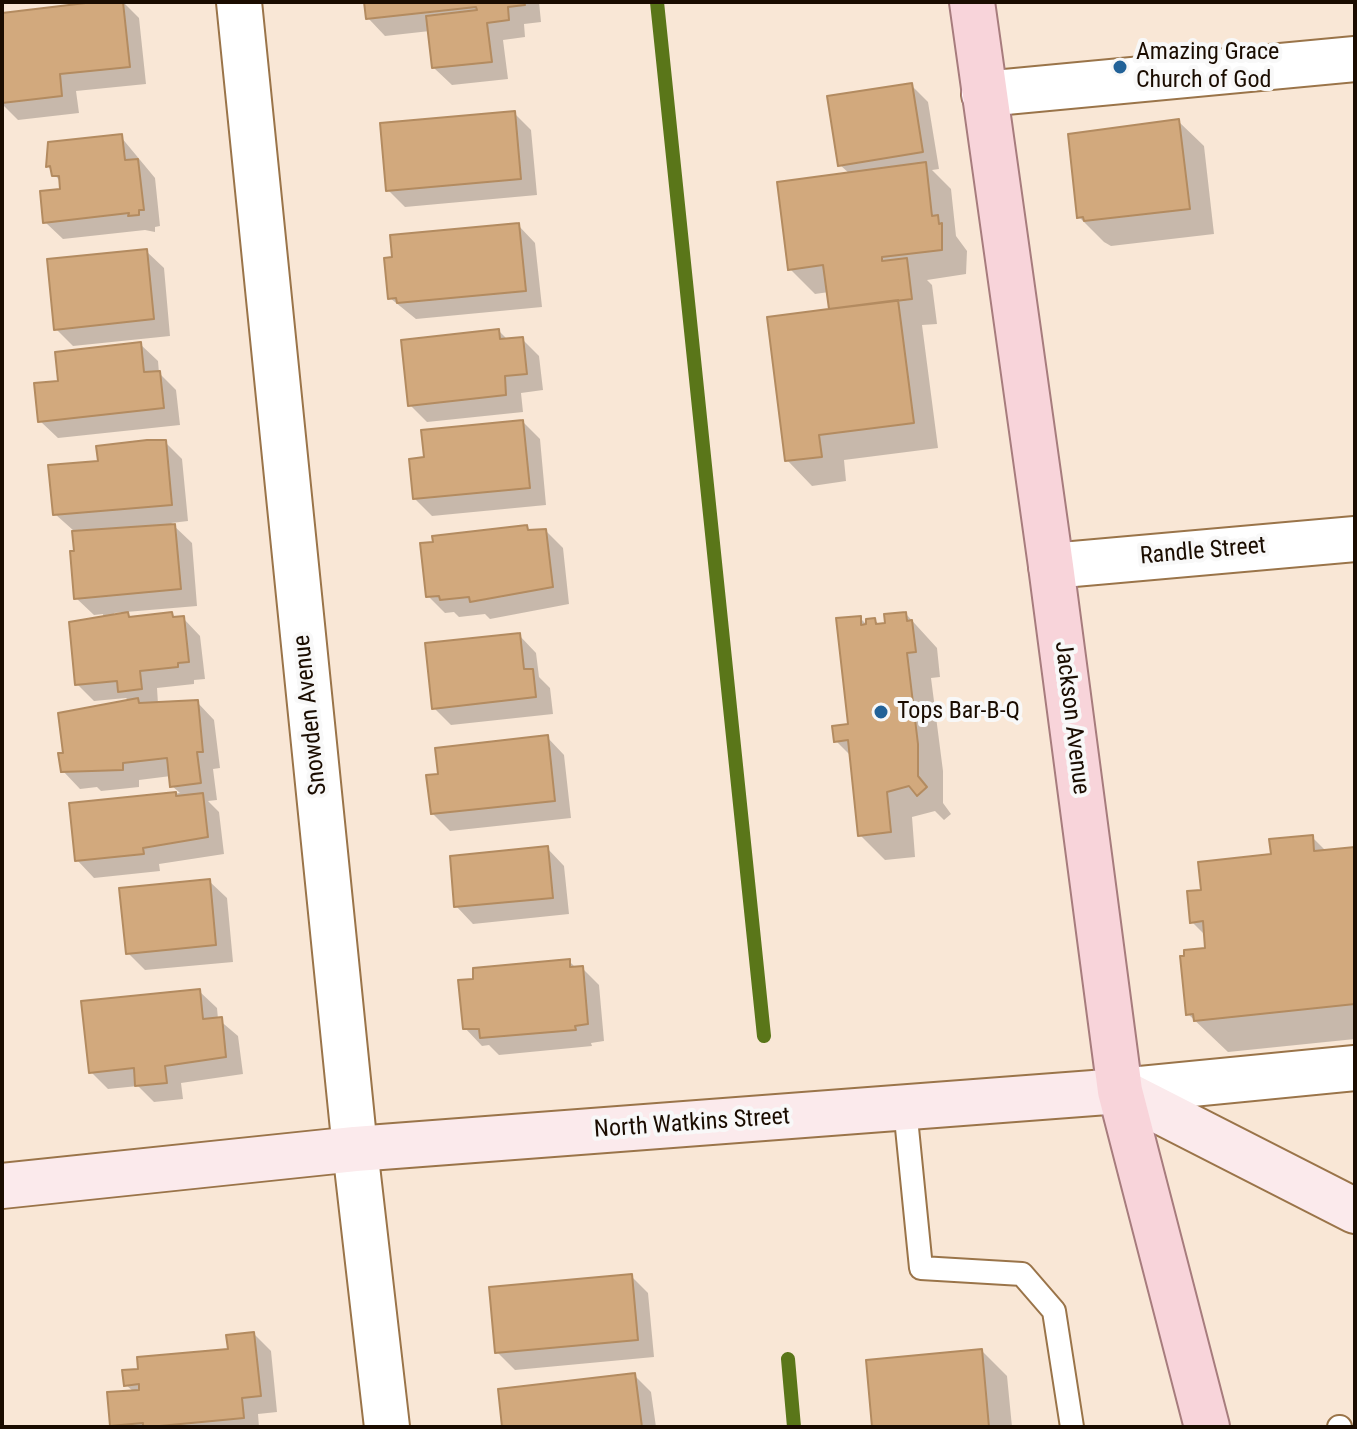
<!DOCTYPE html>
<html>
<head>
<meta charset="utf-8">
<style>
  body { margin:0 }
  #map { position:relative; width:1357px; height:1429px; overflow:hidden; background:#f9e7d6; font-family:"Roboto Condensed",sans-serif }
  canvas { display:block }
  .frame { position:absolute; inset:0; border:4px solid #1a0c00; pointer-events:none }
</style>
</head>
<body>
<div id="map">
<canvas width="1357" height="1429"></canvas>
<div class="frame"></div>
</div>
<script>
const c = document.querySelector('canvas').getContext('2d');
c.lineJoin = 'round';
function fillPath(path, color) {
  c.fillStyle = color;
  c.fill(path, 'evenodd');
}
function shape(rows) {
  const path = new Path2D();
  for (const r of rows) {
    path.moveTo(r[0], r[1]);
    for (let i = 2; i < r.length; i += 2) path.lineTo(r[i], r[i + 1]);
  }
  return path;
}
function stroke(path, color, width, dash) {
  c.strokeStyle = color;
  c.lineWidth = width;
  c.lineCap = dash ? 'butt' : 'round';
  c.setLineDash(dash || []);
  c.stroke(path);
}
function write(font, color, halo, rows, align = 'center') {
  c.font = font + ' "Roboto Condensed",sans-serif';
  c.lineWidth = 8;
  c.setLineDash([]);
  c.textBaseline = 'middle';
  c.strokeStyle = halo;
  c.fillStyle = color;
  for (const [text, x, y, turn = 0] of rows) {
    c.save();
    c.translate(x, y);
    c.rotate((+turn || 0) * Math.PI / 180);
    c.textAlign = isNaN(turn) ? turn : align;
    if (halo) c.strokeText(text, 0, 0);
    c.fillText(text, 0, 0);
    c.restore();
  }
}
const shadow = shape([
  [123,2,139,18,146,84,76,91,79,113,18,120,2,104,2,15],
  [364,2,539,2,541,22,524,24,525,37,503,40,508,79,452,85,434,68,430,31,385,36,368,18],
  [911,85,928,102,939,169,932,170,951,189,956,236,967,251,966,274,927,280,932,285,937,324,922,325,938,448,844,460,846,481,812,486,787,460,831,311,829,292,815,294,790,269,850,174,840,165],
  [514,113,531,130,537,195,405,207,388,190],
  [1178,121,1204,146,1214,234,1111,246,1104,242,1079,217],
  [121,137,155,178,160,226,155,227,155,232,145,230,63,239,45,222,63,191,62,184,48,166],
  [518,225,535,243,542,307,416,319,390,298],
  [146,251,164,268,170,336,73,346,56,329],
  [499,331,508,340,522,339,539,356,543,390,521,393,523,412,427,422,410,405],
  [140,344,158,361,159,373,176,390,180,425,58,438,40,421,61,382],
  [523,422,540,439,546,505,432,516,415,499],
  [165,442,182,459,188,521,171,523,192,543,197,606,114,613,114,617,171,614,176,619,183,618,200,636,205,679,194,680,194,684,157,688,158,704,197,702,214,720,220,768,213,769,217,800,208,801,219,812,224,854,159,864,160,871,94,878,77,860,71,805,180,793,172,786,171,776,139,780,139,787,101,791,97,787,80,789,63,771,65,755,130,702,126,698,94,701,77,684,104,621,103,614,94,615,76,598,74,531,55,514,100,463],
  [526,527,531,532,546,531,563,548,569,604,490,619,485,614,459,617,454,612,445,613,428,596],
  [906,614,937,648,940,677,931,678,943,771,943,803,951,814,944,820,935,811,912,817,915,857,885,860,860,835,852,757,836,741,850,726,860,618,868,626,874,620,880,625],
  [519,635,536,653,539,677,550,688,553,714,451,725,434,708],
  [547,737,564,755,571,818,450,831,433,814,440,776],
  [1312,837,1327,852,1355,851,1355,1039,1228,1052,1188,1014,1207,950,1206,936,1192,922,1203,892],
  [547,848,564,866,569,914,473,924,456,906],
  [209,881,227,898,233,962,145,970,128,953],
  [569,961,576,968,582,968,599,985,604,1041,591,1043,592,1046,499,1055,489,1045,482,1046,465,1028],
  [199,991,217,1008,218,1019,238,1036,243,1074,181,1083,183,1099,154,1102,138,1086,108,1089,91,1072],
  [631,1276,648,1293,654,1357,515,1370,497,1352],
  [254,1334,271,1351,277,1412,258,1414,259,1427,112,1425,134,1392,126,1385,140,1370,230,1351],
  [982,1351,1007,1376,1012,1427,874,1427],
  [634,1375,651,1392,656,1427,504,1427]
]);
const stream = shape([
  [657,2,764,1036],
  [788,1359,794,1427]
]);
const building = shape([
  [94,2,123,2,130,67,60,74,62,96,2,103,2,13,94,2],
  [364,2,524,2,525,5,508,7,509,20,487,23,492,62,432,68,426,16,477,10,476,7,366,19,364,2],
  [912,83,923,152,838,166,827,96,912,83],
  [515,111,521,179,386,191,380,123,515,111],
  [1179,119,1190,209,1084,221,1083,217,1077,218,1068,134,1179,119],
  [122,134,125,160,138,159,144,210,139,210,139,215,128,216,129,213,43,223,40,191,60,189,59,176,52,176,50,166,46,167,48,142,122,134],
  [926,162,932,216,938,215,939,224,942,223,942,250,882,257,882,261,907,258,912,299,829,309,823,265,788,270,777,182,926,162],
  [519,223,526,291,397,303,396,298,388,299,384,258,392,257,390,235,519,223],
  [147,249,154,319,54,330,47,259,147,249],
  [898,300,914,423,819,435,822,457,785,461,767,317,898,300],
  [499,329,500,339,523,337,527,374,505,376,506,395,408,406,401,340,499,329],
  [141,342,144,372,160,371,164,408,38,422,34,383,58,381,55,352,141,342],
  [523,420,530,488,413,499,409,459,424,457,421,430,523,420],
  [147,440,166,440,172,505,53,515,48,465,98,461,96,446,147,440],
  [175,524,181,589,74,599,70,551,74,551,72,531,175,524],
  [527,525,528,530,546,529,553,587,470,602,469,597,440,600,439,596,426,597,420,543,433,542,432,536,527,525],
  [128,612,129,617,172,612,173,617,184,616,189,662,178,663,178,667,140,671,142,689,118,692,117,681,75,685,69,622,128,612],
  [906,612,907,621,912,620,916,652,907,653,918,744,918,776,927,787,917,796,909,786,887,792,891,832,858,836,848,740,834,742,832,726,848,724,836,618,861,616,861,625,866,624,866,619,875,618,876,624,885,623,884,614,906,612],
  [520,633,524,669,533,669,536,697,432,709,425,643,520,633],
  [138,698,139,703,198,700,203,752,197,752,201,783,170,787,167,758,123,763,123,770,61,772,58,753,63,753,58,713,138,698],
  [548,735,555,801,431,814,426,775,438,774,435,748,548,735],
  [176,792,176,796,203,793,208,837,143,848,144,854,75,861,69,803,176,792],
  [1313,835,1314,851,1355,847,1355,1004,1194,1021,1193,1014,1186,1015,1180,956,1184,956,1184,950,1205,948,1203,921,1190,923,1187,891,1201,890,1198,862,1271,854,1269,839,1313,835],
  [548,846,553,898,454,907,450,856,548,846],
  [210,879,216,945,126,954,119,888,210,879],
  [570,959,570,967,583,966,588,1024,575,1026,576,1030,480,1038,479,1029,463,1029,458,980,473,979,473,968,570,959],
  [200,989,203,1019,222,1017,226,1057,165,1066,167,1083,135,1086,134,1068,89,1073,81,1001,200,989],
  [632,1274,638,1340,495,1353,489,1287,632,1274],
  [254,1332,261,1396,242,1398,244,1418,149,1427,143,1427,143,1423,110,1426,107,1392,139,1390,139,1384,124,1386,122,1370,138,1369,137,1357,228,1349,226,1335,254,1332],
  [982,1349,989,1427,872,1427,866,1360,982,1349],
  [635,1373,642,1427,502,1427,498,1389,635,1373]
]);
const lane = shape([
  [905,1108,921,1268,1022,1274,1054,1311,1072,1427],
  [1339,1427,1340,1427]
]);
const street = shape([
  [239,2,355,1149,387,1427],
  [984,94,1355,59],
  [1051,566,1355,539],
  [1120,1091,1355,1068]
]);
const secondary = shape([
  [2,1186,355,1149,1120,1091,1355,1211]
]);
const primary = shape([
  [972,2,1051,566,1120,1091,1207,1427]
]);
const markers = [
  [1120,67,8,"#226298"],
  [881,712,8,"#226298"]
];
const poiNames = [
  ["Amazing Grace",1136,53],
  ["Church of God",1136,81],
  ["Tops Bar-B-Q",897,712]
];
const streetNames = [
  ["Randle Street",1203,552,-5],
  ["Snowden Avenue",311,715,-96],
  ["Jackson Avenue",1071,718,83],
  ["North Watkins Street",692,1124,-4]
];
fillPath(shadow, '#0003');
stroke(stream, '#5a7619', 14);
fillPath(building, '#d2a97d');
stroke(building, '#b38b60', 2);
stroke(lane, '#9a7449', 26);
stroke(street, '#9a7449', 48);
stroke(secondary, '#9a7449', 48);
stroke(primary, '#a77c7d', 48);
stroke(lane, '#fff', 22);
stroke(street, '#fff', 44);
stroke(secondary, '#fbeaec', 44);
stroke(primary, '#f8d4da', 44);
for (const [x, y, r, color] of markers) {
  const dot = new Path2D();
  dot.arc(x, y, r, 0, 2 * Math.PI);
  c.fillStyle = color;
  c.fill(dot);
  stroke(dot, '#f8f8f8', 3);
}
write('24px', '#1a0c00', '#f8f8f8', poiNames, 'left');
write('24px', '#1a0c00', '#f8f8f8', streetNames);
</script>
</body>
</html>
